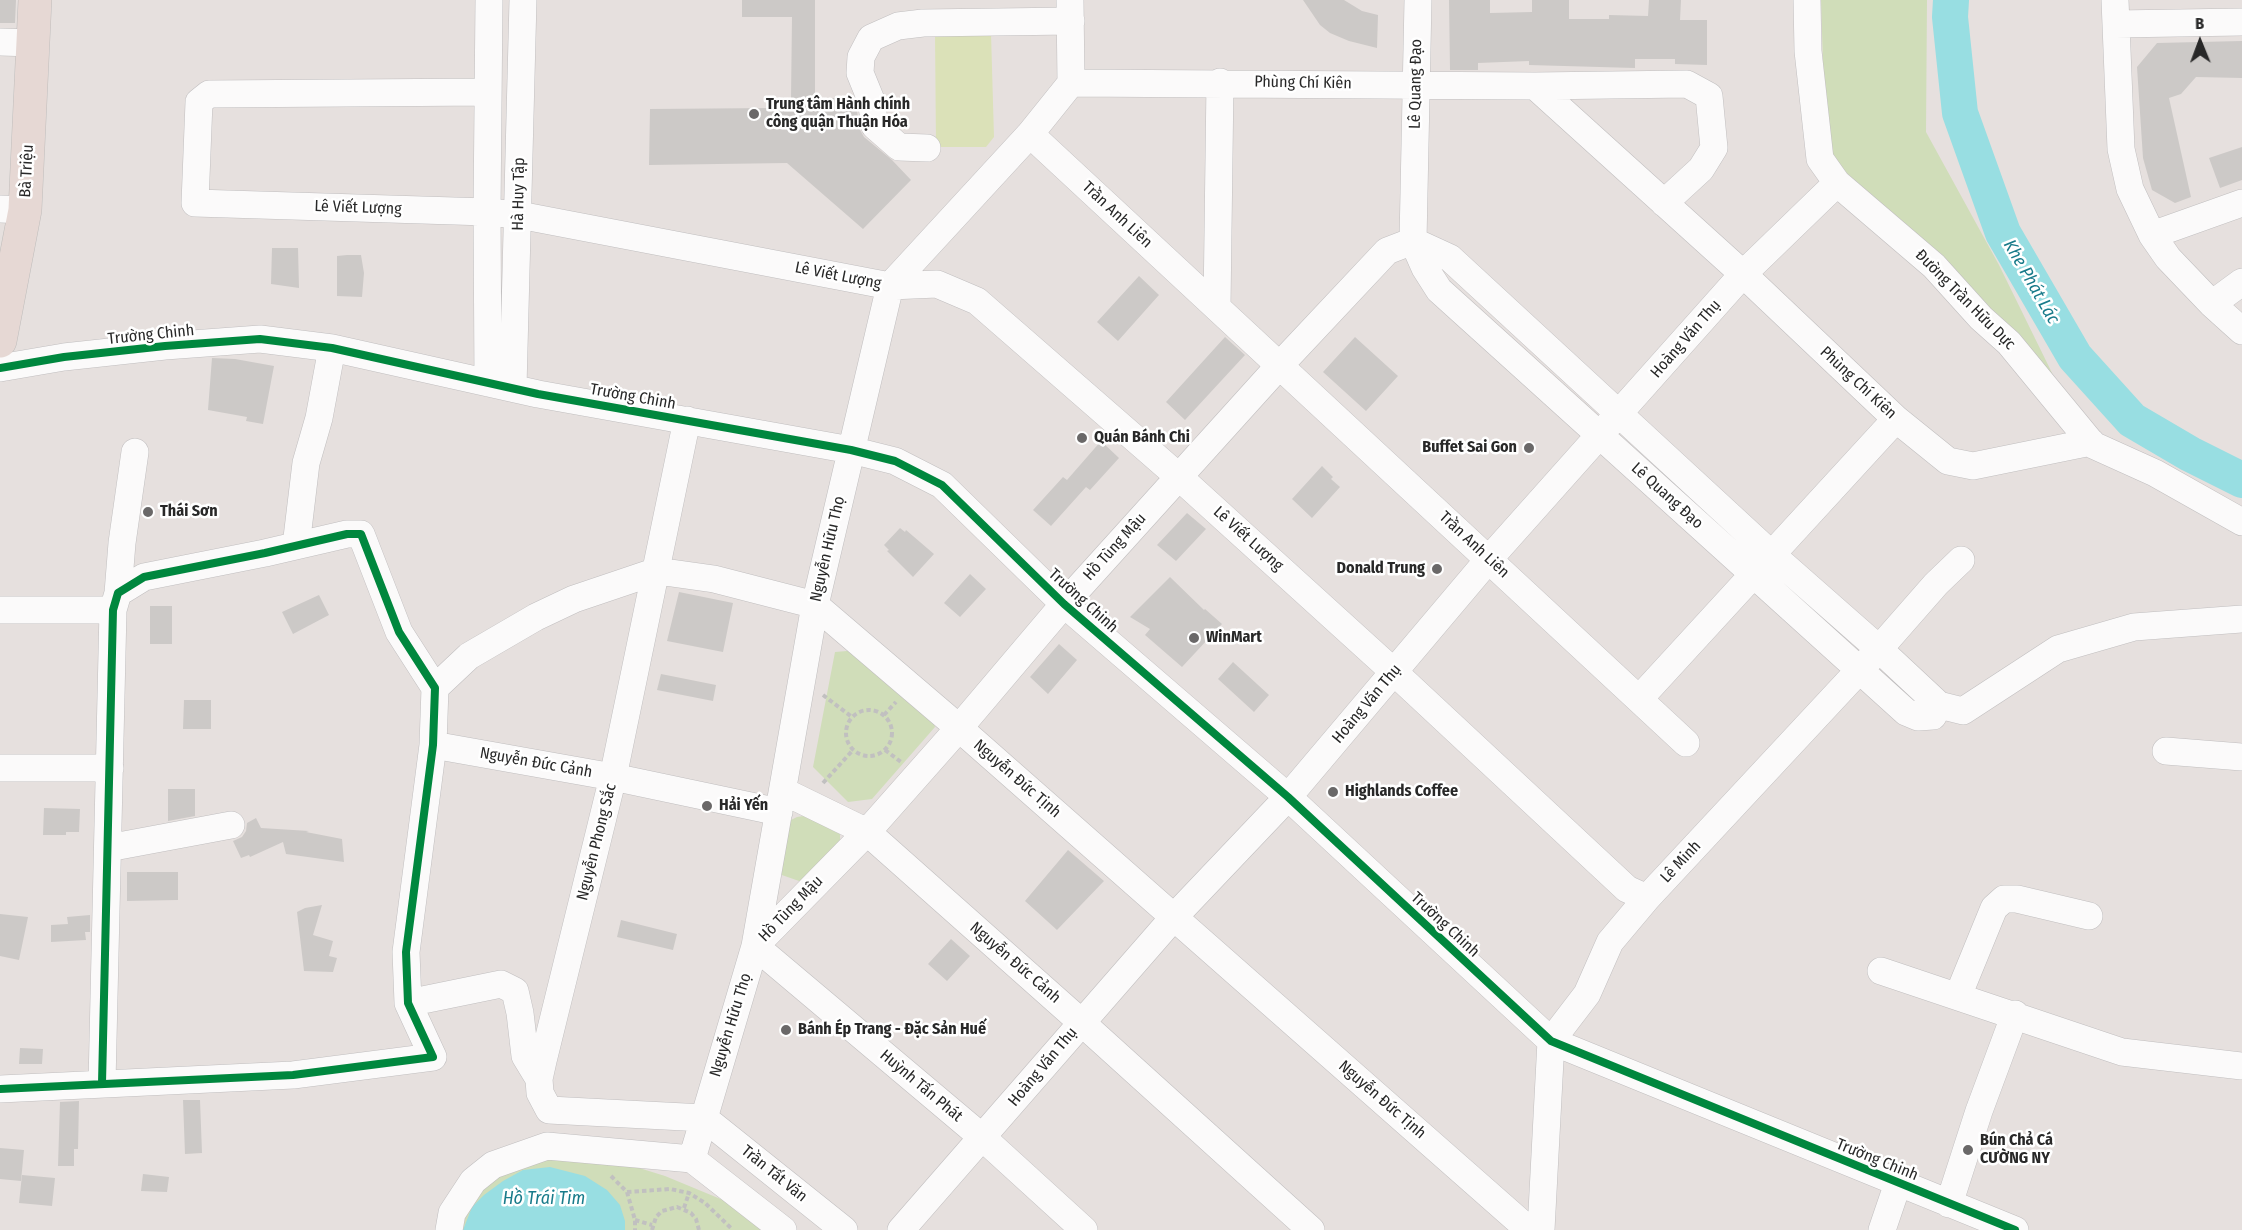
<!DOCTYPE html>
<html>
<head>
<meta charset="utf-8">
<style>
  body { margin:0 }
  #map { position:relative; width:2242px; height:1230px; overflow:hidden; background:#e6e0de; font-family:"Fira Sans Condensed",sans-serif }
  canvas { display:block }
  .north { position:absolute; left:2170px; top:12px; width:60px; height:60px; -webkit-text-stroke:4px #fff; paint-order:stroke; rotate:359deg; font-size:16px; font-weight:700; line-height:24px; text-align:center; color:#282828 }
  .north::after { content:''; display:block; margin:auto; width:21px; height:27px; background:#282828; clip-path:polygon(50% 0,100% 100%,50% 72%,0 100%) }
</style>
</head>
<body>
<div id="map">
<canvas width="2242" height="1230"></canvas>
<div class="north">B</div>
</div>
<script>
const c = document.querySelector('canvas').getContext('2d');
c.lineJoin = 'round';
function fillPath(path, color) {
  c.fillStyle = color;
  c.fill(path, 'evenodd');
}
function shape(rows) {
  const path = new Path2D();
  for (const r of rows) {
    if (r.length === 3) {
      path.moveTo(r[0] + r[2], r[1]);
      path.arc(r[0], r[1], r[2], 0, 2 * Math.PI);
      continue;
    }
    path.moveTo(r[0], r[1]);
    for (let i = 2; i < r.length; i += 2) path.lineTo(r[i], r[i + 1]);
  }
  return path;
}
function stroke(path, color, width, dash) {
  c.strokeStyle = color;
  c.lineWidth = width;
  c.lineCap = dash ? 'butt' : 'round';
  c.setLineDash(dash || []);
  c.stroke(path);
}
function write(font, color, halo, rows, align = 'center') {
  c.font = font + ' "Fira Sans Condensed",sans-serif';
  c.lineWidth = 5;
  c.setLineDash([]);
  c.textBaseline = 'middle';
  c.strokeStyle = halo;
  c.fillStyle = color;
  for (const [text, x, y, turn = 0] of rows) {
    c.save();
    c.translate(x, y);
    c.rotate((+turn || 0) * Math.PI / 180);
    c.textAlign = isNaN(turn) ? turn : align;
    if (halo) c.strokeText(text, 0, 0);
    c.fillText(text, 0, 0);
    c.restore();
  }
}
const green = shape([
  [1821,0,1927,0,1926,132,1999,265,2053,375,2043,372,1835,161,1825,127],
  [859,650,929,710,935,727,872,799,848,802,813,767,835,652],
  [810,815,840,832,840,842,808,880,799,881,779,874,789,821,797,817],
  [540,1157,636,1167,665,1176,723,1200,772,1230,456,1230,484,1182]
]);
const pitch = shape([
  [991,33,994,137,986,147,936,147,935,34]
]);
const water = shape([
  [550,1167,585,1176,607,1190,620,1205,625,1221,625,1230,463,1230,472,1207,484,1195,503,1181,523,1170]
]);
const river = shape([
  [1951,0,1950,17,1960,113,2003,233,2075,357,2132,420,2190,454,2242,480]
]);
const building = shape([
  [0,0,16,0,15,23,0,23],
  [742,0,815,0,815,98,846,98,850,108,857,110,859,128,864,137,892,160,911,180,863,229,787,163,649,165,650,109,773,108,782,101,791,99,792,17,742,17],
  [1303,0,1344,0,1362,11,1378,15,1377,48,1349,41,1330,33,1320,25],
  [1449,0,1490,0,1490,13,1532,12,1532,0,1569,0,1569,19,1609,19,1609,15,1648,16,1649,0,1681,0,1680,20,1707,20,1707,65,1675,64,1675,59,1635,59,1635,68,1529,65,1529,61,1478,63,1478,70,1450,70],
  [2242,41,2242,78,2196,77,2181,94,2169,98,2191,197,2175,203,2152,190,2143,158,2137,67,2157,43],
  [2242,147,2242,180,2220,188,2209,158],
  [272,248,298,248,299,288,271,284],
  [347,255,361,255,364,273,362,297,337,296,337,256],
  [1139,276,1159,295,1118,341,1097,322],
  [1225,337,1245,355,1185,420,1166,402],
  [1355,337,1398,376,1366,411,1323,372],
  [212,358,235,359,274,366,263,424,246,421,247,417,208,410],
  [1101,441,1119,458,1090,490,1086,487,1051,526,1033,510,1063,477,1067,480],
  [1322,466,1333,477,1331,479,1340,487,1312,518,1292,499],
  [1187,513,1206,529,1176,561,1157,545],
  [900,528,905,532,906,530,934,554,913,577,887,551,889,550,884,545],
  [970,574,986,589,960,617,944,603],
  [1170,577,1204,610,1205,609,1222,624,1182,667,1145,635,1150,629,1130,617],
  [679,592,733,603,723,652,667,641],
  [319,595,329,615,293,634,282,612],
  [150,606,172,606,172,644,150,644],
  [1059,644,1077,660,1048,694,1030,677],
  [1233,662,1269,695,1254,712,1218,679],
  [661,674,716,685,713,701,657,690],
  [184,700,211,700,211,729,183,729],
  [168,789,195,789,195,816,168,821],
  [44,808,80,809,79,832,66,832,66,835,43,835],
  [256,818,261,828,309,831,306,832,342,839,344,862,286,854,283,842,250,857,249,855,241,858,233,841,242,837,246,831,247,823],
  [1068,850,1104,881,1057,930,1025,901],
  [127,872,178,872,178,900,127,901],
  [322,905,313,935,333,941,329,956,337,958,333,972,304,971,297,912,305,908],
  [0,914,28,917,19,960,0,956],
  [90,915,90,932,85,932,86,940,51,942,51,925,68,924,67,917],
  [621,920,677,934,673,950,617,937],
  [951,939,970,956,947,981,928,964],
  [20,1048,43,1049,42,1064,19,1064],
  [183,1100,200,1100,202,1153,185,1154],
  [79,1101,78,1149,74,1149,74,1166,58,1166,60,1102],
  [0,1148,24,1150,21,1181,0,1179],
  [143,1174,169,1177,167,1192,141,1191],
  [22,1175,55,1178,52,1206,19,1203]
]);
const path = shape([
  [823,695,852,717],
  [869,733,23],
  [884,715,896,702],
  [885,750,901,762],
  [823,783,853,750],
  [611,1176,627,1192,635,1220,635,1230],
  [627,1192,670,1189,689,1193,705,1203,732,1229],
  [684,1208,689,1193],
  [635,1220,652,1225],
  [652,1230,656,1217,662,1211,677,1207,691,1213,696,1219,699,1230]
]);
const minor = shape([
  [1418,0,1413,241,1425,268,1439,290,1906,712,1918,717,1933,716,1939,705],
  [1807,0,1808,51,1820,159,1837,183,1934,266,1981,318,2009,343,2093,445,2155,473,2242,522],
  [2115,0,2121,149,2130,189,2152,235,2168,258,2212,304,2242,331],
  [2116,24,2242,22],
  [0,42,33,43],
  [1071,83,1535,86,1687,84,1709,96,1714,148,1701,169,1664,203],
  [1535,86,1743,274,1896,419,1948,461,1973,466,2091,442],
  [488,92,209,94,199,102,195,203,487,212,519,215,890,286,937,284,977,301,1179,477,1394,672,1627,889,1647,898],
  [1030,134,1686,743],
  [927,148,899,147,875,126,871,100,860,73,861,57,871,38,898,26,923,23,1071,21],
  [0,209,25,210],
  [2152,235,2242,203],
  [1413,241,1450,258,1771,554,1879,649,1939,705,1963,711,2058,649,2134,627,2242,619],
  [2212,304,2242,282],
  [1217,307,1220,82],
  [0,368,64,357,165,346,260,339,332,348,538,394,851,450,895,461,942,485,1064,604,1288,797,1551,1041,2015,1230],
  [488,383,487,212,489,0],
  [513,388,523,0],
  [687,420,613,777,543,1061,539,1079,540,1093,549,1110,704,1118,844,1230],
  [296,546,306,463,319,418,332,348],
  [118,593,122,543,135,452],
  [0,610,113,610],
  [435,688,469,656,536,617,574,599,657,571,714,579,815,605,959,728,1529,1230],
  [1639,699,1896,419],
  [433,745,613,777,779,812],
  [2166,751,2242,757],
  [0,768,110,768],
  [783,791,867,832,1081,1022,1311,1230],
  [108,848,231,825],
  [1881,971,2122,1052,2242,1066],
  [1958,996,1994,908,2004,899,2017,899,2089,916],
  [408,1003,501,984,515,991,520,1013,525,1056,539,1079],
  [0,1089,293,1075,433,1057,408,1003,406,952,433,745,435,688,399,632,361,534,347,534,265,553,144,577,118,593,113,610,102,1083],
  [692,1159,755,946,815,605,890,286,1030,134,1071,83,1070,0],
  [1949,1204,1979,1111,2015,1014],
  [449,1230,452,1213,473,1181,493,1165,547,1146,692,1159,783,1230],
  [901,1230,1174,917,1288,797,1489,559,1743,274,1837,183],
  [1084,1230,983,1138,755,946,867,832,959,728,1064,604,1279,366,1387,251,1413,241],
  [1541,1230,1551,1041,1587,994,1610,942,1647,898,1879,649,1936,584,1961,560],
  [1882,1230,1898,1183]
]);
const highway = shape([
  [0,341,25,210,35,0]
]);
const cycleway = shape([
  [0,368,64,357,165,346,260,339,332,348,538,394,851,450,895,461,942,485,1064,604,1288,797,1551,1041,2015,1230],
  [0,1089,293,1075,433,1057,408,1003,406,952,433,745,435,688,399,632,361,534,347,534,265,553,144,577,118,593,113,610,102,1083]
]);
const markers = [
  [754,114,6,"#6a6868"],
  [1082,438,6,"#6a6868"],
  [1529,448,6,"#6a6868"],
  [148,512,6,"#6a6868"],
  [1437,569,6,"#6a6868"],
  [1194,638,6,"#6a6868"],
  [1333,792,6,"#6a6868"],
  [707,806,6,"#6a6868"],
  [786,1030,6,"#6a6868"],
  [1968,1150,6,"#6a6868"]
];
const streetNames = [
  ["Phùng Chí Kiên",1303,83,1],
  ["Lê Quang Đạo",1416,84,-89],
  ["Bà Triệu",27,171,-87],
  ["Hà Huy Tập",519,194,-89],
  ["Lê Viết Lượng",358,208,2],
  ["Trần Anh Liên",1117,215,43],
  ["Lê Viết Lượng",838,276,11],
  ["Đường Trần Hữu Dực",1965,300,45],
  ["Trường Chinh",151,335,-6],
  ["Hoàng Văn Thụ",1686,339,-49],
  ["Phùng Chí Kiên",1858,383,43],
  ["Trường Chinh",633,397,10],
  ["Lê Quang Đạo",1667,496,42],
  ["Lê Viết Lượng",1248,539,42],
  ["Trần Anh Liên",1474,545,43],
  ["Hồ Tùng Mậu",1115,547,-48],
  ["Nguyễn Hữu Thọ",828,549,-77],
  ["Trường Chinh",1083,601,42],
  ["Hoàng Văn Thụ",1367,704,-50],
  ["Nguyễn Đức Cảnh",536,763,10],
  ["Nguyễn Đức Tịnh",1017,779,41],
  ["Nguyễn Phong Sắc",597,842,-76],
  ["Lê Minh",1681,862,-47],
  ["Hồ Tùng Mậu",791,909,-46],
  ["Trường Chinh",1445,925,43],
  ["Nguyễn Đức Cảnh",1015,963,41],
  ["Nguyễn Hữu Thọ",731,1025,-73],
  ["Hoàng Văn Thụ",1043,1067,-50],
  ["Huỳnh Tấn Phát",921,1086,40],
  ["Nguyễn Đức Tịnh",1382,1100,41],
  ["Trường Chinh",1877,1160,22],
  ["Trần Tất Văn",774,1174,39]
];
const poiNames = [
  ["Trung tâm Hành chính",766,105],
  ["công quận Thuận Hóa",766,123],
  ["Quán Bánh Chi",1094,438],
  ["Buffet Sai Gon",1517,448,"right"],
  ["Thái Sơn",160,512],
  ["Donald Trung",1425,569,"right"],
  ["WinMart",1206,638],
  ["Highlands Coffee",1345,792],
  ["Hải Yến",719,806],
  ["Bánh Ép Trang - Đặc Sản Huế",798,1030],
  ["Bún Chả Cá",1980,1141],
  ["CƯỜNG NY",1980,1159]
];
const waterNames = [
  ["Khe Phát Lác",2031,282,60],
  ["Hồ Trái Tim",544,1199]
];
fillPath(green, '#d0ddb9');
fillPath(pitch, '#dbe1b8');
fillPath(water, '#98dee2');
stroke(river, '#98dee2', 36);
fillPath(building, '#ccc9c7');
stroke(minor, '#c0bebf', 28);
stroke(highway, '#bfbdbc', 34);
stroke(path, '#c1c0c0', 4, [4.5, 3]);
stroke(minor, '#fbfafa', 27);
stroke(highway, '#e6d8d4', 33);
stroke(cycleway, '#00873e', 8);
for (const [x, y, r, color] of markers) {
  const dot = new Path2D();
  dot.arc(x, y, r, 0, 2 * Math.PI);
  c.fillStyle = color;
  c.fill(dot);
  stroke(dot, '#fff', 2);
}
write('16px', '#282828', '#fff', streetNames);
write('bold 16px', '#282828', '#fff', poiNames, 'left');
write('italic 18px', '#197b8a', '#fff', waterNames);
</script>
</body>
</html>
